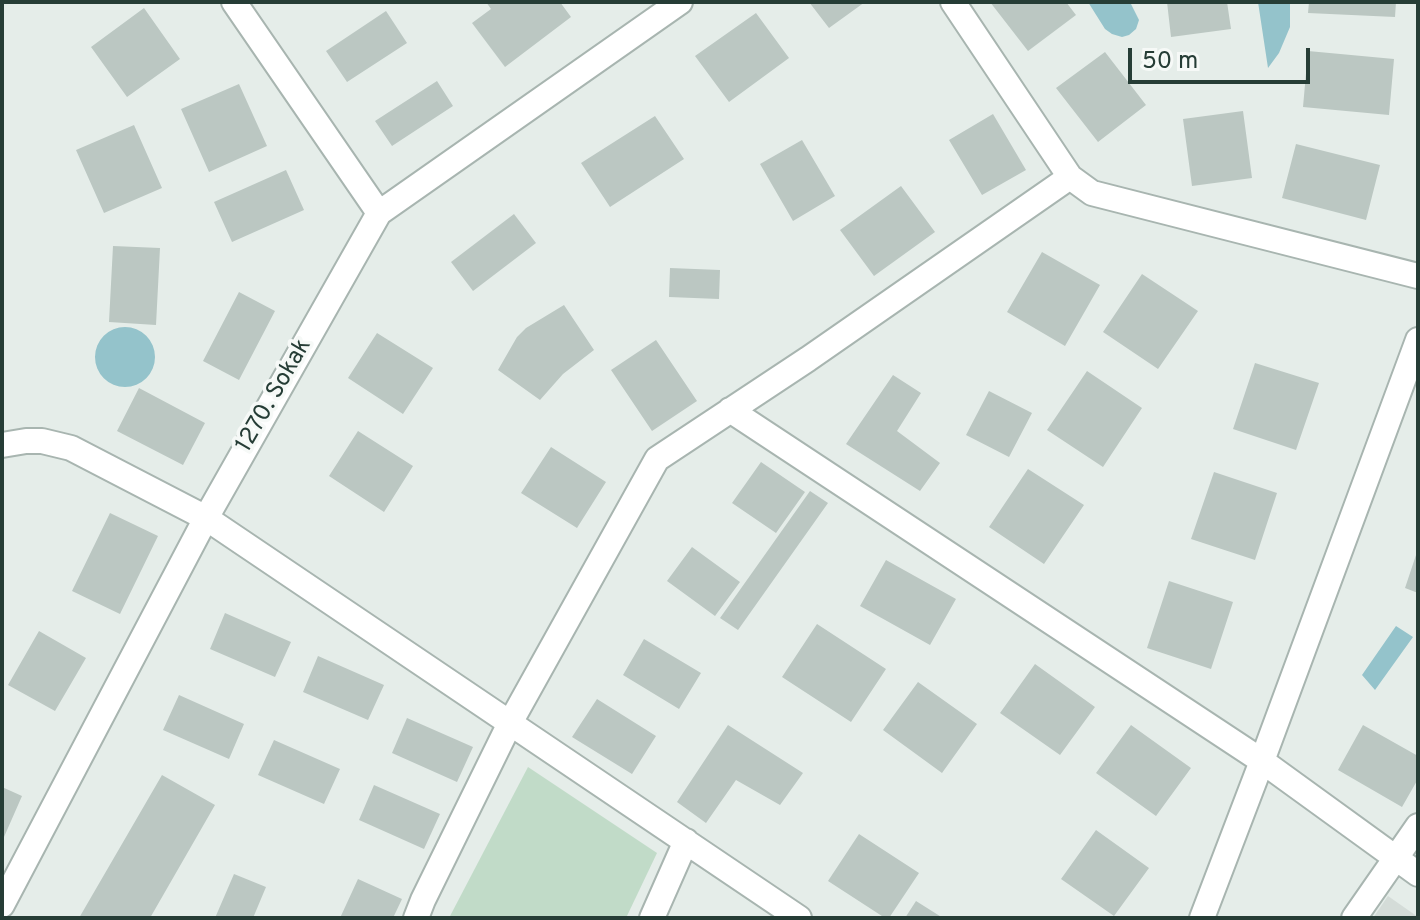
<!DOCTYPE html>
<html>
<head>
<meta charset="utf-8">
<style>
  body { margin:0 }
  #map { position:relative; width:1420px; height:920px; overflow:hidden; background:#e5ede9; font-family:Overpass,sans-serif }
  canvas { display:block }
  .frame { position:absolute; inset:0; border:4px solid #263d36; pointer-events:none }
  .scale { position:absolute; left:1128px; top:48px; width:182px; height:36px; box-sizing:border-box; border:4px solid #263d36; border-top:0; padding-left:10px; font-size:24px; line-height:28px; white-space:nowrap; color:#263d36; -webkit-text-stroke:6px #f6f9f7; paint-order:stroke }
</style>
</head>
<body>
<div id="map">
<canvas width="1420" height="920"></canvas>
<div class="frame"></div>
<div class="scale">50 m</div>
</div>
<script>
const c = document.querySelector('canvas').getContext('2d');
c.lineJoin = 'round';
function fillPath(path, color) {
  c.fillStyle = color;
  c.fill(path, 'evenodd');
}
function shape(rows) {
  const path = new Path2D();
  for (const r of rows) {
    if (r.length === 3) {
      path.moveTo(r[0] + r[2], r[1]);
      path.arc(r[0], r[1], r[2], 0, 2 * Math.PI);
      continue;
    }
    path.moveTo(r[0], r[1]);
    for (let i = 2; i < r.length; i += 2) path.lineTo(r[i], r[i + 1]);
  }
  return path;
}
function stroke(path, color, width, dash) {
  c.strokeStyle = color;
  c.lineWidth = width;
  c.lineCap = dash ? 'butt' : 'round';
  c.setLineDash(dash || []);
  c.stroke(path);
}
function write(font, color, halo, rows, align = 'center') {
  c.font = font + ' Overpass,sans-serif';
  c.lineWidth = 7;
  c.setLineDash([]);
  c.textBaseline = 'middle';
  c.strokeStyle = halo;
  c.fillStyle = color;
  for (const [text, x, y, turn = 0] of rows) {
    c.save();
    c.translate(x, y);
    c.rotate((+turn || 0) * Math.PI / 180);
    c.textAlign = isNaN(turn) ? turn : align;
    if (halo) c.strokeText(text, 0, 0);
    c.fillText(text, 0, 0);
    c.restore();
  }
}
const built = shape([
  [1388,896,1418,917,1418,918,1373,918]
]);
const green = shape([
  [528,767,657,853,626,918,449,918]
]);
const water = shape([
  [1088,2,1130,2,1139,20,1136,29,1129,35,1122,37,1112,34,1105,29],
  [1258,2,1290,2,1290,27,1279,53,1268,68],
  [125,357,30],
  [1396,626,1413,637,1375,690,1362,675]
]);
const building = shape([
  [486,2,560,2,571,17,505,67,472,23,491,9],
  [809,2,865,2,829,28],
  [990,2,1066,2,1076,15,1028,51],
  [1167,2,1227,2,1231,29,1171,37],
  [1309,2,1396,2,1395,17,1308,13],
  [144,8,180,59,127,97,91,47],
  [386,11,407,43,347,82,326,51],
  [756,13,789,58,729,102,695,56],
  [1308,51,1394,59,1389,115,1303,107],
  [1105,52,1146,105,1098,142,1056,88],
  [437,81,453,106,392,146,375,121],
  [239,84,267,146,209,172,181,109],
  [1243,111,1252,178,1192,186,1183,119],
  [993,114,1026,170,982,195,949,140],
  [655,116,684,159,610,207,581,163],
  [134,125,162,188,104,213,76,150],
  [802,140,835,196,793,221,760,164],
  [1296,144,1380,165,1366,220,1282,198],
  [286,170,304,210,232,242,214,202],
  [901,186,935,232,874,276,840,230],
  [514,214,536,243,473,291,451,262],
  [113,246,160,248,156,325,109,322],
  [1042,252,1100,285,1065,346,1007,312],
  [670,268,720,270,719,299,669,297],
  [1142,274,1198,311,1158,369,1103,332],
  [239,292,275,311,239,380,203,361],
  [564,305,594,350,563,374,540,400,498,370,517,337,526,328],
  [377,333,433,368,403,414,348,378],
  [656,340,697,401,652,431,611,370],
  [1255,363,1319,383,1296,450,1233,429],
  [1087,371,1142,408,1103,467,1047,430],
  [893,375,921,393,897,431,940,463,920,491,846,444],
  [139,388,205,423,183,465,117,431],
  [989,391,1032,413,1009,457,966,435],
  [358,431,413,466,384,512,329,476],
  [551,447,606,482,577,528,521,493],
  [761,462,805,492,776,533,732,503],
  [1028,469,1084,505,1044,564,989,527],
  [1214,472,1277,493,1255,560,1191,539],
  [810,491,828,503,738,630,720,618],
  [110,513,158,536,120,614,72,591],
  [692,547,740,582,715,616,667,581],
  [1417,552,1418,552,1418,593,1405,588],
  [886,560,956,599,930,645,860,606],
  [1169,581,1233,602,1211,669,1147,648],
  [225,613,291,642,275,677,210,649],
  [817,624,886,669,851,722,782,677],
  [39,631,86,658,55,711,8,685],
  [644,639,701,673,679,709,623,675],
  [318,656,384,685,368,720,303,692],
  [1035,664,1095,707,1060,755,1000,713],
  [918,682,977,724,942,773,883,730],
  [179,695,244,724,229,759,163,730],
  [597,699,656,736,632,774,572,737],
  [407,718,473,747,457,782,392,753],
  [728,725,803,773,780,805,736,780,706,823,677,802],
  [1131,725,1191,768,1156,816,1096,773],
  [1363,725,1418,756,1418,779,1402,807,1338,770],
  [274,740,340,769,324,804,258,775],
  [162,775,215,805,150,918,79,918],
  [374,785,440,814,424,849,359,820],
  [2,787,22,796,4,837,2,836],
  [1096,830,1149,868,1114,916,1061,879],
  [859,834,919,873,889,918,885,918,828,881],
  [234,874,266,887,253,918,215,918],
  [358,879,402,899,393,918,340,918],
  [916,901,943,918,905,918]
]);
const minor = shape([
  [234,2,379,213],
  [953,2,1070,177,1092,193,1418,276],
  [730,410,1262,761,1418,874],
  [2,445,26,441,42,441,71,448,206,518,799,918],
  [2,905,206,518,379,213,680,2],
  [416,918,423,900,510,723,657,459,808,359,1070,177],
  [652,918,686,841],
  [1202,918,1262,761,1418,340],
  [1354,918,1418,826]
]);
const streetNames = [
  ["1270. Sokak",275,396,-60]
];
fillPath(built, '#d4dcd8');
fillPath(green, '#c1dbc8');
fillPath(water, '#94c3cb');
fillPath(building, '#bbc7c2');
stroke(minor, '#a8b5b0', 28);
stroke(minor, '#fff', 24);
write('24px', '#263d36', '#f6f9f7', streetNames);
</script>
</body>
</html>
